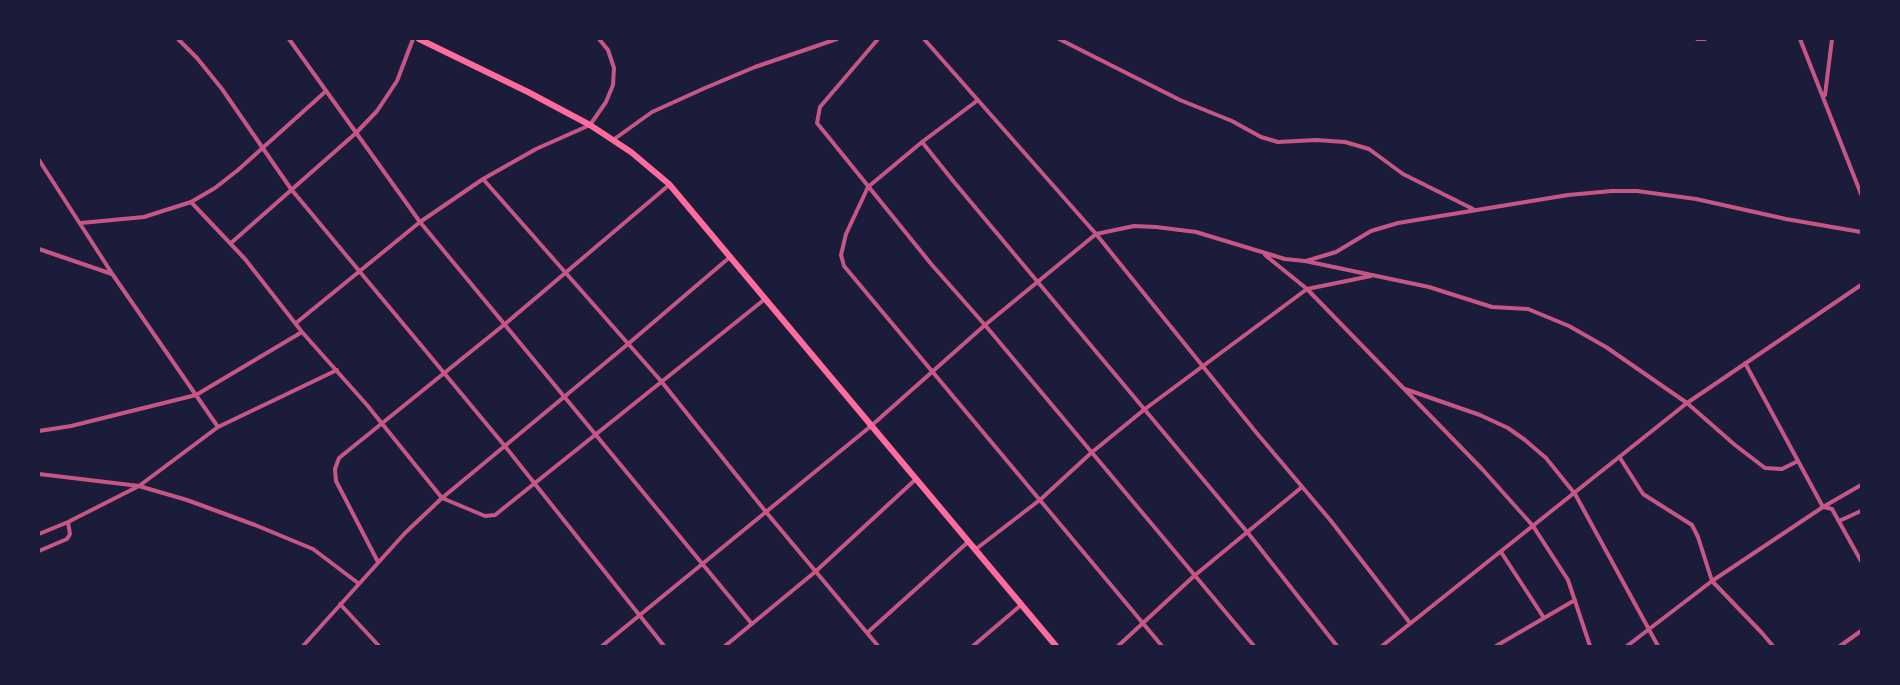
<!DOCTYPE html>
<html>
<head>
<meta charset="utf-8">
<style>
  body { margin:0 }
  #map { position:relative; width:1900px; height:685px; overflow:hidden; background:#1b1b3a; font-family:"Work Sans",sans-serif }
  canvas { display:block }
  .frame { position:absolute; inset:0; border:40px solid #1b1b3a; pointer-events:none }
</style>
</head>
<body>
<div id="map">
<canvas width="1900" height="685"></canvas>
<div class="frame"></div>
</div>
<script>
const c = document.querySelector('canvas').getContext('2d');
c.lineJoin = 'round';
function shape(rows) {
  const path = new Path2D();
  for (const r of rows) {
    path.moveTo(r[0], r[1]);
    for (let i = 2; i < r.length; i += 2) path.lineTo(r[i], r[i + 1]);
  }
  return path;
}
function stroke(path, color, width, dash) {
  c.strokeStyle = color;
  c.lineWidth = width;
  c.lineCap = dash ? 'butt' : 'round';
  c.setLineDash(dash || []);
  c.stroke(path);
}
const minor = shape([
  [178,39,197,58,222,89,291,189,504,445,664,646],
  [289,39,420,222,752,624],
  [878,39,820,107,817,123,932,265,985,325,1254,646],
  [924,39,1096,234,1255,431,1331,521,1410,623],
  [1059,39,1180,100,1232,121,1261,137,1278,142,1316,140,1345,142,1369,149,1403,174,1473,209],
  [1697,39,1705,39],
  [1800,39,1861,194],
  [1825,95,1832,39],
  [978,100,922,142,954,182,1248,533,1337,646],
  [613,140,652,112,705,88,755,67,837,39],
  [922,142,868,187,846,234,841,255,844,266,1162,646],
  [39,160,113,275,218,427],
  [483,179,661,381,766,512,878,646],
  [191,202,245,259,302,332,367,405,442,498,485,516,495,515,765,299],
  [81,223,144,217,191,202,215,188,238,170,325,92],
  [231,243,356,133,377,111,397,81,413,39],
  [39,249,112,274],
  [1265,255,1307,289,1483,470,1533,526,1568,580,1590,646],
  [1306,261,1336,252,1371,231,1398,223,1568,195,1612,191,1637,191,1696,199,1786,219,1861,232],
  [296,323,420,222,483,179,536,149,590,125,606,102,613,85,614,68,608,50,599,39],
  [1745,363,1823,507],
  [1405,389,1480,415,1508,428,1525,440,1546,458,1575,494,1658,646],
  [39,431,71,426,196,395,302,332],
  [1620,458,1643,494,1692,525,1698,537,1712,581,1762,633,1773,646],
  [39,474,139,486,187,500,255,525,313,549,358,583],
  [1824,507,1832,509,1861,561],
  [1839,521,1861,511],
  [39,534,68,522,139,486,218,427,337,370],
  [976,549,1041,499,1091,453,1145,409,1307,289,1371,276],
  [39,551,67,539,70,534,68,522],
  [1501,552,1544,618],
  [378,562,336,481,335,469,339,458,505,324,669,185],
  [340,604,379,646],
  [867,633,968,542],
  [303,646,405,533,442,498,628,344,730,257],
  [602,646,871,426,985,325,1096,234,1134,226,1156,227,1196,232,1285,259,1305,261,1429,287,1492,307,1528,309,1569,326,1606,347,1687,403,1735,445,1765,468,1782,469,1798,461],
  [725,646,815,572,916,479],
  [973,646,1021,605],
  [1118,646,1194,576,1302,487],
  [1382,646,1687,403,1861,285],
  [1496,646,1575,600],
  [1627,646,1712,581,1823,507,1861,485],
  [1840,646,1861,631]
]);
const primary = shape([
  [419,39,528,92,590,125,631,152,669,184,1056,646]
]);
stroke(minor, '#c65784', 4);
stroke(primary, '#ff6b9d', 6);
</script>
</body>
</html>
